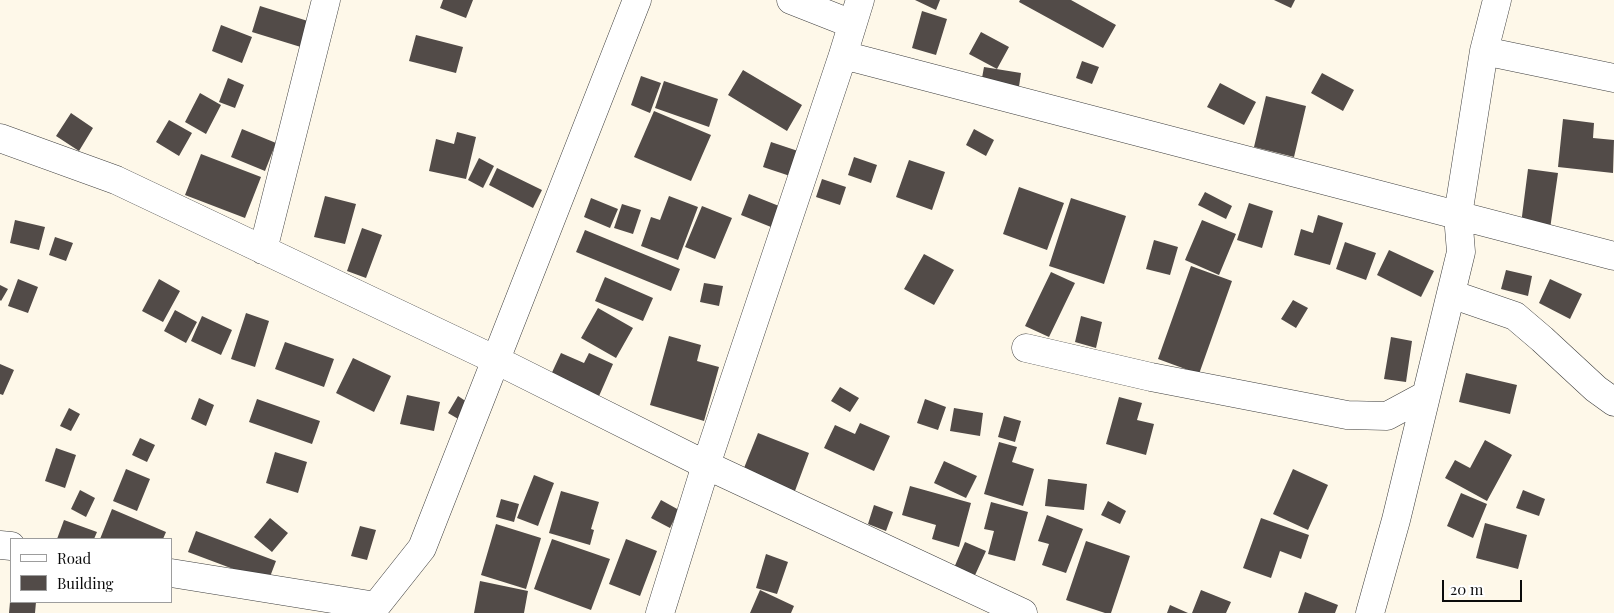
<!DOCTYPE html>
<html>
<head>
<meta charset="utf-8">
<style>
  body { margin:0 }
  #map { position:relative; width:1614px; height:613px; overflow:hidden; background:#fef8e9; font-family:"Playfair Display",serif }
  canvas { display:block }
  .legend { position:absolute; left:10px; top:538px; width:162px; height:65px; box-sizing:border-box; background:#fff; border:1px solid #9d9d9d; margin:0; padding:6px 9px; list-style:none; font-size:15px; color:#0b0b0b }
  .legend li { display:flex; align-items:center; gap:10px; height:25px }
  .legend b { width:25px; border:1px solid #9d9d9d }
  .scale { position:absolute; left:1442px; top:580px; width:80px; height:22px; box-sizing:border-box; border:2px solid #0b0b0b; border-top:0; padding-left:6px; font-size:15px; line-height:18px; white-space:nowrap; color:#0b0b0b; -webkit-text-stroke:4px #fff; paint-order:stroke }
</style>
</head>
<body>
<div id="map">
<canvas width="1614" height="613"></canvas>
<ul class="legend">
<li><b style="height:6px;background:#fff"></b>Road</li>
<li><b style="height:14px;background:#524b48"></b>Building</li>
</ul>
<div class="scale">20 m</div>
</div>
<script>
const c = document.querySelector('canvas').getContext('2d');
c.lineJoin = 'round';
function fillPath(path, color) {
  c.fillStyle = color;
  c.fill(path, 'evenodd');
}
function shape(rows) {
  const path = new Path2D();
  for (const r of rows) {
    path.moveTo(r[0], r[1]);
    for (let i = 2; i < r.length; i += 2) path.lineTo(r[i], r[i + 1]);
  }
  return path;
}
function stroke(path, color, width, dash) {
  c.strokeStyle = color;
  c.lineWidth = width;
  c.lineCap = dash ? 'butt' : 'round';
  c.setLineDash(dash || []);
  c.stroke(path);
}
const building = shape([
  [443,0,473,0,466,18,440,8],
  [915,0,940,0,936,10],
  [1020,0,1071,0,1116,25,1103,48,1019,2],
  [1274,0,1295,0,1291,8],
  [260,6,311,22,304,48,252,32],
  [922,11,947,19,936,55,912,48],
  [221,25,252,37,242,63,212,51],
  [981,32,1009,47,997,69,969,54],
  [416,35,463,47,456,73,409,61],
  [1082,61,1099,67,1092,84,1076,78],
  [984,67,1021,73,1016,107,978,100],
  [743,70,802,105,787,131,728,95],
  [1322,73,1354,90,1343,111,1311,93],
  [641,76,661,83,650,113,631,105],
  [228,78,244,85,235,108,219,102],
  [664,81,718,99,709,127,655,108],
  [1220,83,1256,102,1244,125,1207,107],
  [200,93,221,105,206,134,185,122],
  [1266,96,1306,106,1294,157,1254,147],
  [654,111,711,135,691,181,634,157],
  [71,113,93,128,79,151,56,136],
  [1563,119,1594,123,1593,138,1614,140,1613,173,1558,167],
  [169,120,192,133,179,156,156,142],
  [242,129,276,143,265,171,231,157],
  [974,129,994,140,986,156,966,145],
  [457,132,476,137,466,179,429,171,436,139,454,144],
  [771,142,801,152,793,177,763,167],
  [201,154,261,177,245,218,185,195],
  [854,157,877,165,871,183,848,175],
  [479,158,494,166,483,188,468,180],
  [909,160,945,172,932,210,896,197],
  [497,168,542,190,533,208,489,185],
  [1528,169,1558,173,1550,229,1521,224],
  [822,179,846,187,840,205,816,197],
  [1019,187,1064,203,1047,250,1003,234],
  [1205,192,1232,206,1226,219,1198,205],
  [749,194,779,206,771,227,741,215],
  [325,196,356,204,345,244,314,237],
  [669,196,698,207,678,260,641,246,651,217,660,220],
  [591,198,618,209,610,228,584,217],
  [1071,198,1126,216,1104,284,1049,266],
  [1249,203,1273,211,1262,248,1237,240],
  [622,204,641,210,633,234,614,228],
  [702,206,732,218,715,259,685,247],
  [1318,215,1343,223,1330,265,1294,255,1301,229,1313,233],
  [15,220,45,227,39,250,10,243],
  [1202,220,1236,234,1219,275,1185,260],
  [362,228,382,235,366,278,347,271],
  [585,230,680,269,671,291,576,252],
  [55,237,73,243,66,261,49,255],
  [1154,240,1178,247,1170,275,1146,269],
  [1345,242,1376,253,1366,280,1336,269],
  [1389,250,1434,271,1421,297,1377,275],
  [924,254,954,270,934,305,904,289],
  [1191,266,1232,281,1199,374,1158,359],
  [1506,270,1532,276,1528,296,1501,289],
  [1051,272,1075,283,1049,337,1025,326],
  [605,277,653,298,643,321,595,301],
  [18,279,38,287,28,313,8,306],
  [159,279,180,291,163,322,142,311],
  [1550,279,1582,294,1570,319,1539,303],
  [704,283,723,286,719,306,700,302],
  [0,285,8,289,1,301,0,300],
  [1293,300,1308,308,1296,328,1281,319],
  [598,308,633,328,616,358,581,338],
  [175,310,197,322,186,343,164,331],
  [246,313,269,321,255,367,231,359],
  [202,316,232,330,221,355,191,341],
  [1081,316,1102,322,1096,348,1075,342],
  [669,336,701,345,697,361,719,367,704,421,650,405],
  [1391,337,1412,341,1406,382,1384,379],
  [285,342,334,359,324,387,275,369],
  [561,353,584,363,589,353,613,364,596,403,548,381],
  [353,358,391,376,374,412,336,393],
  [0,364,14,370,3,395,0,394],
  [1466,373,1517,385,1510,414,1459,402],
  [840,387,859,398,850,412,831,401],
  [407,395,440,402,434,431,400,424],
  [458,396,470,404,460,420,448,413],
  [1119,397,1142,403,1137,420,1154,424,1146,455,1106,444],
  [199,398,214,405,206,426,191,419],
  [257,399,320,421,312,444,249,422],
  [925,399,946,407,938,430,917,423],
  [69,408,80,414,71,431,60,426],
  [954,408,983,413,980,436,950,431],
  [1004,416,1021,421,1015,442,998,437],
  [860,423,890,436,874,471,824,448,835,425,855,434],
  [758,433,809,453,792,499,740,478],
  [140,438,155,445,147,462,132,455],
  [1485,440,1512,455,1487,501,1445,478,1455,460,1470,468],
  [999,442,1017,447,1012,462,1034,469,1023,506,984,494],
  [56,448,76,455,65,488,45,481],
  [275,452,307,462,298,493,266,483],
  [944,461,977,476,966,498,934,483],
  [126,469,150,479,137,511,113,501],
  [1293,469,1328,485,1308,530,1273,514],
  [534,475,554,483,538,526,517,518],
  [1048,479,1087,484,1084,510,1045,506],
  [910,486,971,503,959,547,932,539,936,525,902,515],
  [80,490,95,498,86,517,71,509],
  [1523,490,1545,499,1539,516,1516,508],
  [561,491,599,502,591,529,594,530,590,545,549,533],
  [1461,493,1487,504,1473,538,1447,526],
  [501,499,519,504,514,522,496,517],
  [661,500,679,510,670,528,651,518],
  [1108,501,1126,511,1120,524,1101,515],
  [991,502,1028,512,1015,561,988,554,994,531,984,529],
  [874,505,893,512,886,531,868,524],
  [112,509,166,532,163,539,100,539],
  [1047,515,1083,529,1066,573,1042,565,1049,544,1038,541],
  [270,518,288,533,272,552,254,537],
  [1261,518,1309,535,1301,559,1280,551,1271,578,1243,568],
  [64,520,97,532,94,539,57,539],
  [1485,523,1527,535,1518,569,1476,558],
  [496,524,541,538,526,589,481,575],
  [360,526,376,530,367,560,351,556],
  [196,531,276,561,268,582,188,552],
  [552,539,610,559,591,610,534,589],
  [626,539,657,551,640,596,609,584],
  [1086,541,1130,556,1111,613,1105,613,1066,600],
  [965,542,986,551,971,584,951,575],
  [766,554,788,562,777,594,756,588],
  [480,581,528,591,524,613,474,613],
  [760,590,794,606,791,613,750,613],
  [1201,590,1231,602,1226,613,1192,613],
  [1305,592,1338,605,1335,613,1298,613],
  [10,602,36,602,35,613,9,613],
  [1170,605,1188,613,1167,613]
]);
const street = shape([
  [791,0,852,24],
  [1484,51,1614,78],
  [843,55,1614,256],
  [0,138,116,180,496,360,706,465,1023,613],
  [263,250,326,0],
  [1451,294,1515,316,1542,339,1596,389,1614,402],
  [1026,348,1151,377,1347,415,1387,416,1426,395],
  [0,545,11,546],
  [171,573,376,606],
  [368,613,376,606,422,548,637,0],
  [660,613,706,465,843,55,860,0],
  [1370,613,1396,520,1461,252,1458,215,1484,51,1497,0]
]);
fillPath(building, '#524b48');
stroke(street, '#3e3e3e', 29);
stroke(street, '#fff', 28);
</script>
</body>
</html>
